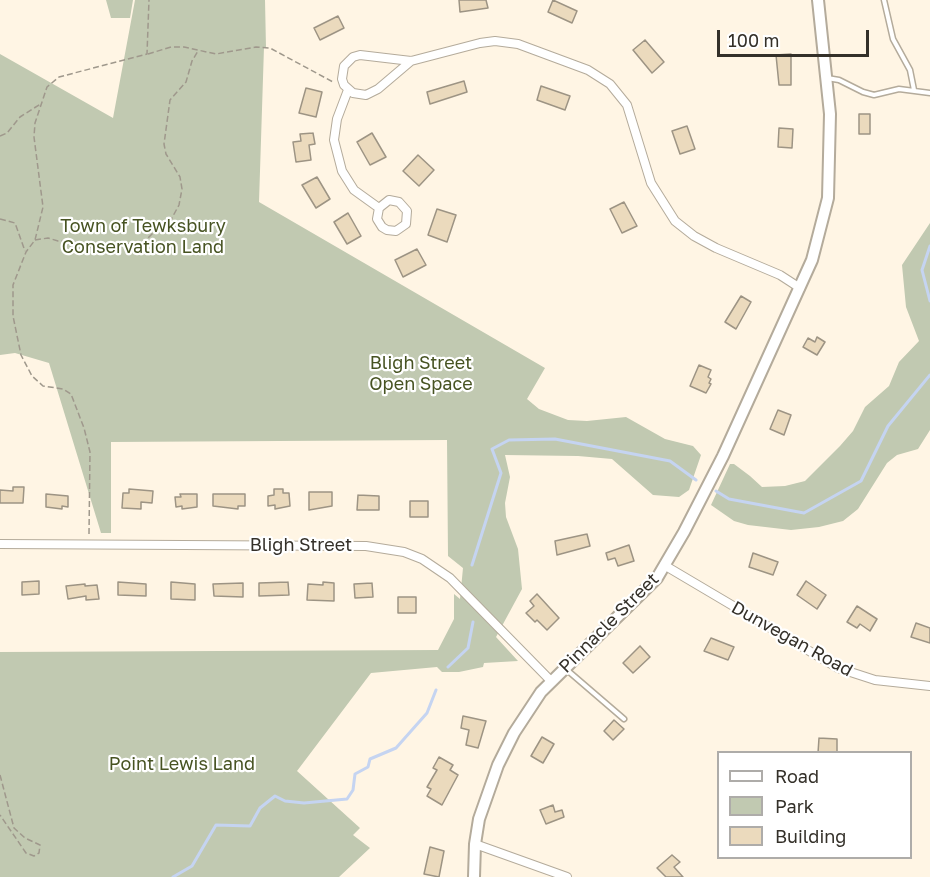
<!DOCTYPE html>
<html>
<head>
<meta charset="utf-8">
<style>
  body { margin:0 }
  #map { position:relative; width:930px; height:877px; overflow:hidden; background:#fff5e4; font-family:"Golos Text",sans-serif }
  canvas { display:block }
  .legend { position:absolute; left:717px; top:751px; width:195px; height:108px; box-sizing:border-box; background:#fff; border:2px solid #aeaca9; margin:0; padding:8px 10px; list-style:none; font-size:18px; color:#343029 }
  .legend li { display:flex; align-items:center; gap:12px; height:30px }
  .legend b { width:30px; border:2px solid #aeaca9 }
  .scale { position:absolute; left:717px; top:30px; width:152px; height:27px; box-sizing:border-box; border:3px solid #343029; border-top:0; padding-left:8px; font-size:18px; line-height:21px; white-space:nowrap; color:#343029; -webkit-text-stroke:4px #fff; paint-order:stroke }
</style>
</head>
<body>
<div id="map">
<canvas width="930" height="877"></canvas>
<ul class="legend">
<li><b style="height:8px;background:#fff"></b>Road</li>
<li><b style="height:16px;background:#c1c9b1"></b>Park</li>
<li><b style="height:16px;background:#ebdabd"></b>Building</li>
</ul>
<div class="scale">100 m</div>
</div>
<script>
const c = document.querySelector('canvas').getContext('2d');
c.lineJoin = 'round';
function fillPath(path, color) {
  c.fillStyle = color;
  c.fill(path, 'evenodd');
}
function shape(rows) {
  const path = new Path2D();
  for (const r of rows) {
    path.moveTo(r[0], r[1]);
    for (let i = 2; i < r.length; i += 2) path.lineTo(r[i], r[i + 1]);
  }
  return path;
}
function stroke(path, color, width, dash) {
  c.strokeStyle = color;
  c.lineWidth = width;
  c.lineCap = dash ? 'butt' : 'round';
  c.setLineDash(dash || []);
  c.stroke(path);
}
function write(font, color, halo, rows, align = 'center') {
  c.font = font + ' "Golos Text",sans-serif';
  c.lineWidth = 4.5;
  c.setLineDash([]);
  c.textBaseline = 'middle';
  c.strokeStyle = halo;
  c.fillStyle = color;
  for (const [text, x, y, turn = 0] of rows) {
    c.save();
    c.translate(x, y);
    c.rotate((+turn || 0) * Math.PI / 180);
    c.textAlign = isNaN(turn) ? turn : align;
    if (halo) c.strokeText(text, 0, 0);
    c.fillText(text, 0, 0);
    c.restore();
  }
}
const green = shape([
  [106,0,133,0,130,18,111,18],
  [135,0,265,0,266,48,264,47,259,202,545,368,527,399,539,409,568,420,587,421,626,417,665,439,693,446,701,455,689,490,679,497,653,495,612,459,578,456,505,455,510,477,505,503,506,517,518,549,522,589,496,637,518,661,484,663,483,667,459,672,442,672,437,667,371,673,297,771,360,828,353,835,370,848,339,877,0,877,0,652,438,650,454,619,454,594,460,599,463,568,448,556,447,440,111,442,111,533,101,533,49,363,15,353,0,355,0,54,113,118],
  [930,223,930,430,918,449,897,455,887,463,858,509,843,521,819,527,791,530,748,525,734,521,711,505,730,464,734,464,750,476,762,487,785,486,805,481,840,446,853,431,865,407,889,386,899,362,919,341,906,307,902,265]
]);
const stream = shape([
  [930,246,922,270,930,301],
  [716,491,729,499,804,513,861,481,888,426,930,375],
  [472,565,501,473,492,449,509,440,555,439,670,461,696,480],
  [448,667,468,648,473,622],
  [173,877,192,866,216,825,250,826,260,808,275,796,285,801,304,803,347,799,353,790,355,774,368,767,370,759,396,748,427,713,436,690]
]);
const building = shape([
  [459,0,486,0,488,8,460,12,459,0],
  [553,0,577,11,572,23,548,12,553,0],
  [338,16,344,28,320,40,314,28,338,16],
  [645,40,664,62,652,73,633,50,645,40],
  [791,54,791,85,779,85,776,55,791,54],
  [464,81,467,92,430,104,427,92,464,81],
  [541,86,570,96,565,110,537,100,541,86],
  [306,88,322,92,316,117,299,113,306,88],
  [859,114,870,114,870,134,859,134,859,114],
  [687,126,695,149,680,154,672,131,687,126],
  [779,128,793,129,792,148,778,147,779,128],
  [313,133,315,144,309,145,311,160,296,162,293,142,301,141,300,134,313,133],
  [372,133,386,157,370,165,357,142,372,133],
  [418,155,434,170,419,186,403,171,418,155],
  [317,177,330,199,316,208,302,185,317,177],
  [624,202,637,226,622,233,610,209,624,202],
  [437,209,456,215,447,242,428,235,437,209],
  [348,213,361,236,347,244,334,222,348,213],
  [417,249,426,265,403,277,395,260,417,249],
  [741,296,751,302,736,329,725,322,741,296],
  [817,337,825,342,817,355,803,347,808,338,815,342,817,337],
  [699,365,711,370,708,377,711,379,709,383,711,384,706,393,690,386,699,365],
  [778,410,791,415,784,435,770,429,778,410],
  [13,487,24,487,23,503,0,503,0,490,13,491,13,487],
  [129,489,153,491,152,503,141,502,141,509,122,508,123,493,129,493,129,489],
  [274,489,283,489,283,493,289,493,290,506,275,509,275,505,268,506,268,496,274,495,274,489],
  [309,492,332,492,332,506,309,510,309,492],
  [46,494,68,496,68,507,62,506,62,509,46,507,46,494],
  [180,494,197,494,197,507,182,509,182,506,176,507,175,497,181,497,180,494],
  [213,494,245,494,245,506,238,506,238,509,213,506,213,494],
  [358,495,379,496,379,510,357,510,358,495],
  [410,501,428,501,428,517,410,517,410,501],
  [587,534,590,546,557,555,555,541,587,534],
  [629,545,634,561,618,566,615,558,608,560,606,553,629,545],
  [753,553,778,562,773,575,749,567,753,553],
  [39,581,39,594,22,595,22,582,39,581],
  [806,581,826,595,817,609,797,595,806,581],
  [118,582,146,584,146,596,118,595,118,582],
  [171,582,195,584,195,600,171,599,171,582],
  [288,582,289,595,259,596,259,583,288,582],
  [323,582,334,583,334,601,307,600,308,584,323,585,323,582],
  [243,583,243,597,214,596,213,584,243,583],
  [372,583,373,597,355,598,354,584,372,583],
  [85,584,85,586,97,585,99,599,86,600,86,596,68,599,66,586,85,584],
  [537,594,559,618,547,630,537,620,535,622,526,613,534,606,530,601,537,594],
  [398,597,416,597,416,613,398,613,398,597],
  [857,606,877,619,870,631,860,624,857,628,847,622,857,606],
  [916,623,930,628,930,643,911,637,916,623],
  [711,638,734,647,728,660,704,651,711,638],
  [640,646,650,657,633,673,623,663,640,646],
  [463,716,486,721,478,748,466,745,469,730,461,728,463,716],
  [614,720,624,729,613,740,604,731,614,720],
  [542,737,554,744,543,763,531,756,542,737],
  [819,738,837,739,837,753,818,753,819,738],
  [439,757,453,765,450,770,458,775,442,805,427,796,431,789,427,787,437,770,433,768,439,757],
  [553,805,555,812,562,810,564,817,546,824,540,810,553,805],
  [430,847,444,851,439,877,424,874,430,847],
  [672,855,680,862,674,867,683,877,666,877,657,868,672,855]
]);
const path = shape([
  [148,54,171,47,184,47,216,54,256,47,270,48,333,82],
  [0,136,7,133,20,117,42,103],
  [0,219,15,223,25,251],
  [35,240,48,238,58,241,70,241,93,248,144,242,154,232,167,227,179,205,182,189,180,177,166,154,164,144,170,100,186,82,192,61,198,51],
  [89,534,90,452,84,428,71,394,63,389,43,386,32,376,21,355,13,316,13,285,26,252,35,240,43,207,34,137,35,123,47,87,59,77,147,54,149,0],
  [0,775,14,828,25,838,40,845,39,853,34,856,26,853,0,815]
]);
const lane = shape([
  [884,0,893,39,910,70,914,90],
  [827,78,839,80,863,92,874,95,899,89,930,93],
  [567,670,624,719]
]);
const street = shape([
  [411,61,378,89,366,95,353,93,344,85,342,79,344,66,353,57,360,55,411,61,480,43,495,41,518,44,588,70,610,84,627,105,651,183,675,221,694,236,716,248,780,275,800,288],
  [348,90,337,119,334,140,342,171,354,190,379,208,377,219,382,227,387,230,396,231,406,224,407,211,399,202,389,200,379,208],
  [0,544,366,546,404,552,422,559,450,578,551,681],
  [664,565,838,668,875,680,930,686],
  [475,844,567,877]
]);
const secondary = shape([
  [474,877,475,844,479,819,498,765,514,733,541,692,657,578,684,532,723,456,812,260,828,198,830,114,818,0]
]);
const parkNames = [
  ["Town of Tewksbury",143,226],
  ["Conservation Land",143,247],
  ["Bligh Street",421,363],
  ["Open Space",421,384],
  ["Point Lewis Land",182,764]
];
const streetNames = [
  ["Bligh Street",301,545],
  ["Pinnacle Street",609,623,-45],
  ["Dunvegan Road",792,639,29]
];
fillPath(green, '#c1c9b1');
stroke(stream, '#c5d4f1', 3);
fillPath(building, '#ebdabd');
stroke(building, '#9d9484', 1.5);
stroke(lane, '#b4ab9b', 7);
stroke(street, '#b4ab9b', 10);
stroke(secondary, '#b4ab9b', 14);
stroke(path, '#9f988c', 1.5, [6, 3]);
stroke(lane, '#fff', 4);
stroke(street, '#fff', 8);
stroke(secondary, '#fff', 10);
write('18px', '#475322', '#fff', parkNames);
write('18px', '#343029', '#fff', streetNames);
</script>
</body>
</html>
